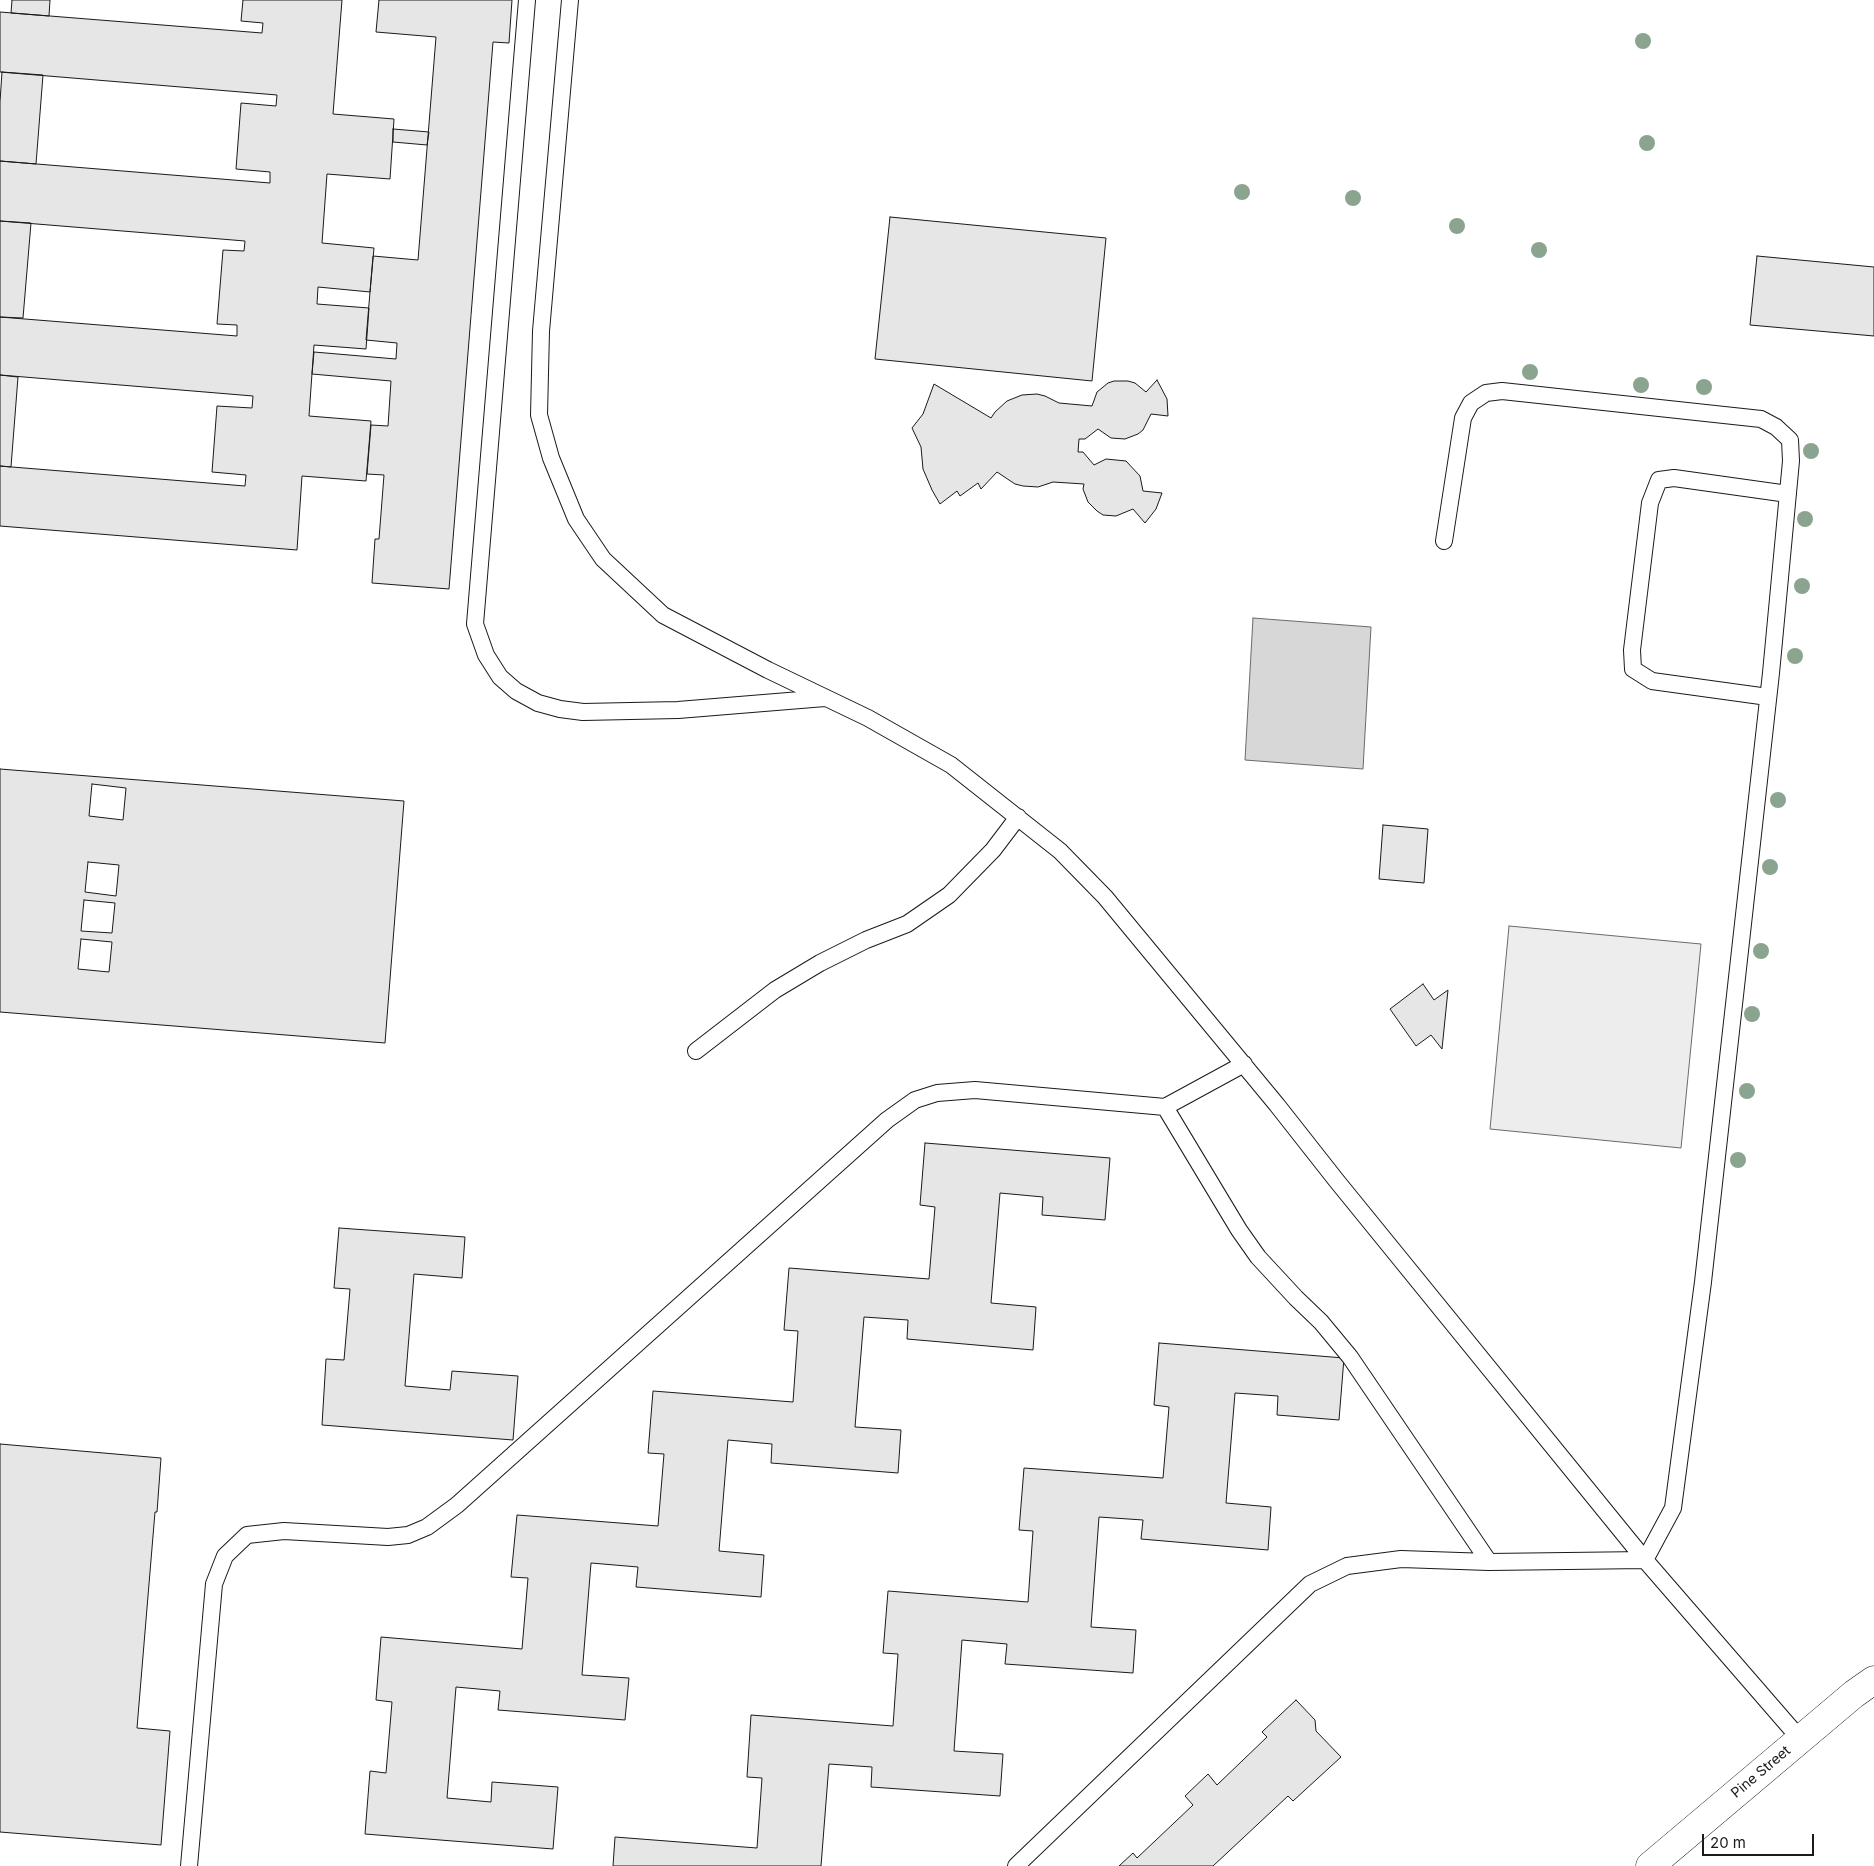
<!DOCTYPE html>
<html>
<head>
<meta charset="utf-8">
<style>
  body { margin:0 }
  #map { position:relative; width:1874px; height:1866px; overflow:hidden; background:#fff; font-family:Inter,sans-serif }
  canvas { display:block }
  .scale { position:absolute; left:1702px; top:1834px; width:112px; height:22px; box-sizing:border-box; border:2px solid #1a1a1a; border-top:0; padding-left:6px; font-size:15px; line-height:18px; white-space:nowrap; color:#1a1a1a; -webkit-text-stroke:4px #fff; paint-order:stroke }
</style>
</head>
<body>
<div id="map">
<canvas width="1874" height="1866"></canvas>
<div class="scale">20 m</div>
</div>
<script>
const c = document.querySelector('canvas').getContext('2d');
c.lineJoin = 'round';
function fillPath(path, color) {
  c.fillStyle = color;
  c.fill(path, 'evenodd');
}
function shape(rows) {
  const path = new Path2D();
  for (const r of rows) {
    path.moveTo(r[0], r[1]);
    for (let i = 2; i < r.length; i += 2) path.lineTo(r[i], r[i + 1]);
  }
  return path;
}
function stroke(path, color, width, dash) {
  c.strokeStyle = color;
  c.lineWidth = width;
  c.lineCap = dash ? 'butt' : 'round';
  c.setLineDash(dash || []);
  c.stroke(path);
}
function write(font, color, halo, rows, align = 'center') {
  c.font = font + ' Inter,sans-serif';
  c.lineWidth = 4;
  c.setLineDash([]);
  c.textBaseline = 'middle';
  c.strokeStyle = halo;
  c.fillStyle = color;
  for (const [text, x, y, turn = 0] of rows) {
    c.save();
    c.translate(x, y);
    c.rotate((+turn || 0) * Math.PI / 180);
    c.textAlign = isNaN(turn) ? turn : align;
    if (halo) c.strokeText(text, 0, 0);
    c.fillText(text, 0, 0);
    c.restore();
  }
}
const built = shape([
  [1509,926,1701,944,1681,1148,1490,1129,1509,926]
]);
const water = shape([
  [1253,618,1371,627,1363,769,1245,760,1253,618]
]);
const building = shape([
  [12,0,50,0,49,16,11,13,12,0],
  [243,0,342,0,333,114,394,119,390,179,327,174,322,243,374,248,370,292,318,287,317,304,369,308,366,349,314,345,309,416,371,421,366,481,302,476,297,550,0,526,0,466,245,486,246,475,212,472,217,406,252,408,253,396,0,375,0,317,237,336,237,325,217,324,223,250,244,251,245,241,0,221,0,161,270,183,270,172,236,169,241,103,276,106,277,95,0,72,0,12,262,33,263,23,241,21,243,0],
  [379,0,512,0,509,43,493,42,449,589,372,583,375,539,379,539,384,475,367,474,371,425,388,426,391,381,312,374,314,352,396,359,397,343,366,340,373,256,418,260,436,37,376,32,379,0],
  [2,72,43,75,36,164,0,161,0,102,2,72],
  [393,129,429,132,427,145,393,142,393,129],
  [890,217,1106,238,1092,381,875,359,890,217],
  [0,221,31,223,23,318,0,317,0,221],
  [1757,256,1874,267,1874,336,1750,325,1757,256],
  [0,375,18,377,11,467,0,466,0,375],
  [1157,380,1167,399,1168,416,1151,414,1143,430,1138,434,1125,439,1111,438,1098,429,1085,439,1079,439,1078,452,1083,452,1094,465,1106,459,1126,461,1140,476,1143,491,1162,493,1156,509,1145,523,1133,509,1116,516,1103,515,1097,511,1088,502,1083,489,1084,484,1053,482,1038,487,1023,486,1015,484,997,472,981,489,978,483,960,496,957,491,940,504,932,490,923,469,921,447,912,428,923,414,934,384,991,418,995,412,1007,401,1022,395,1037,394,1045,396,1059,403,1092,406,1097,392,1108,383,1114,381,1128,381,1135,383,1146,392,1157,380],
  [0,769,404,801,385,1043,0,1012,0,769],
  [92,784,126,788,123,820,89,816,92,784],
  [88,862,119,865,116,896,85,892,88,862],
  [84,900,115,903,112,933,81,931,84,900],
  [81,939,112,942,109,972,78,969,81,939],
  [1383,825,1428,829,1424,883,1379,879,1383,825],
  [1423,984,1434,1000,1448,990,1442,1049,1431,1035,1416,1046,1390,1009,1423,984],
  [925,1143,1110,1158,1105,1220,1042,1215,1043,1197,1000,1193,991,1303,1036,1307,1033,1350,907,1339,908,1320,864,1317,855,1427,901,1430,898,1473,771,1463,772,1444,728,1440,719,1551,764,1555,761,1597,636,1587,638,1567,591,1563,582,1675,629,1678,625,1720,498,1710,500,1691,456,1687,447,1798,491,1802,492,1782,558,1787,553,1849,365,1834,370,1771,386,1773,392,1702,376,1700,381,1637,522,1649,528,1578,511,1577,517,1515,658,1526,664,1454,648,1453,653,1391,793,1402,798,1331,784,1330,789,1268,929,1279,935,1207,920,1205,925,1143],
  [339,1228,465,1237,462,1278,414,1274,405,1386,450,1390,452,1371,518,1376,513,1440,322,1425,326,1359,344,1360,350,1289,334,1288,339,1228],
  [1159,1343,1344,1358,1339,1420,1277,1415,1278,1396,1235,1393,1226,1503,1271,1507,1268,1550,1141,1539,1143,1520,1099,1517,1091,1627,1136,1630,1133,1673,1005,1664,1007,1644,962,1640,954,1751,1003,1754,1000,1796,871,1787,872,1767,829,1764,821,1866,613,1866,615,1837,757,1848,762,1778,747,1777,751,1715,893,1726,898,1654,883,1653,888,1591,1028,1602,1033,1531,1019,1530,1024,1468,1163,1478,1169,1407,1154,1405,1159,1343],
  [0,1444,161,1458,157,1512,155,1512,137,1728,170,1731,161,1845,0,1832,0,1444],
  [1296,1700,1315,1720,1316,1731,1341,1757,1293,1801,1288,1796,1213,1866,1119,1866,1133,1853,1137,1858,1193,1805,1185,1796,1208,1774,1217,1785,1267,1737,1262,1732,1296,1700]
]);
const lane = shape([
  [527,0,475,624,486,655,500,677,516,691,538,703,560,709,583,712,678,710,825,698],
  [570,0,541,331,539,415,551,458,576,519,603,559,663,615,768,670,868,718,951,765,1060,851,1105,897,1277,1105,1336,1180,1645,1560,1801,1740],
  [1768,697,1652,681,1633,669,1632,650,1650,503,1659,480,1674,478,1788,494],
  [696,1051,775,990,820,963,866,940,907,924,949,895,993,850,1018,817],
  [1165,1107,1239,1230,1258,1257,1296,1298,1321,1322,1350,1357,1489,1562],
  [189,1866,214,1584,225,1556,247,1535,284,1531,388,1537,408,1535,427,1527,457,1505,887,1120,915,1100,937,1093,975,1090,1165,1107,1244,1064],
  [1016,1866,1310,1584,1347,1566,1401,1559,1489,1562,1645,1560,1673,1508,1703,1282,1771,673,1791,461,1790,440,1776,427,1761,419,1502,391,1486,393,1471,403,1463,418,1444,541]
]);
const street = shape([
  [1650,1866,1854,1694,1874,1680]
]);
const trees = [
  [1643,41],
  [1647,143],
  [1242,192],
  [1353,198],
  [1457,226],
  [1539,250],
  [1530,372],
  [1641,385],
  [1704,387],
  [1811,451],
  [1805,519],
  [1802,586],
  [1795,656],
  [1778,800],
  [1770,867],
  [1761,951],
  [1752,1014],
  [1747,1091],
  [1738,1160]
];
const streetNames = [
  ["Pine Street",1761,1772,-40]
];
fillPath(built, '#ededed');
stroke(built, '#6a6a6a', 1);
fillPath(water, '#d7d7d7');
stroke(water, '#6a6a6a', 1);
fillPath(building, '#e6e6e6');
stroke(building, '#1a1a1a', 1);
stroke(lane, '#1a1a1a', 18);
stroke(street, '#1a1a1a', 29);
stroke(lane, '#fff', 16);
stroke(street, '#fff', 28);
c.fillStyle = '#8aa48f';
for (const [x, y] of trees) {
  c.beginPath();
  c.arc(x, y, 8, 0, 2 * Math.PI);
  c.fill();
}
write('14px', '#1a1a1a', '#fff', streetNames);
</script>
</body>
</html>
